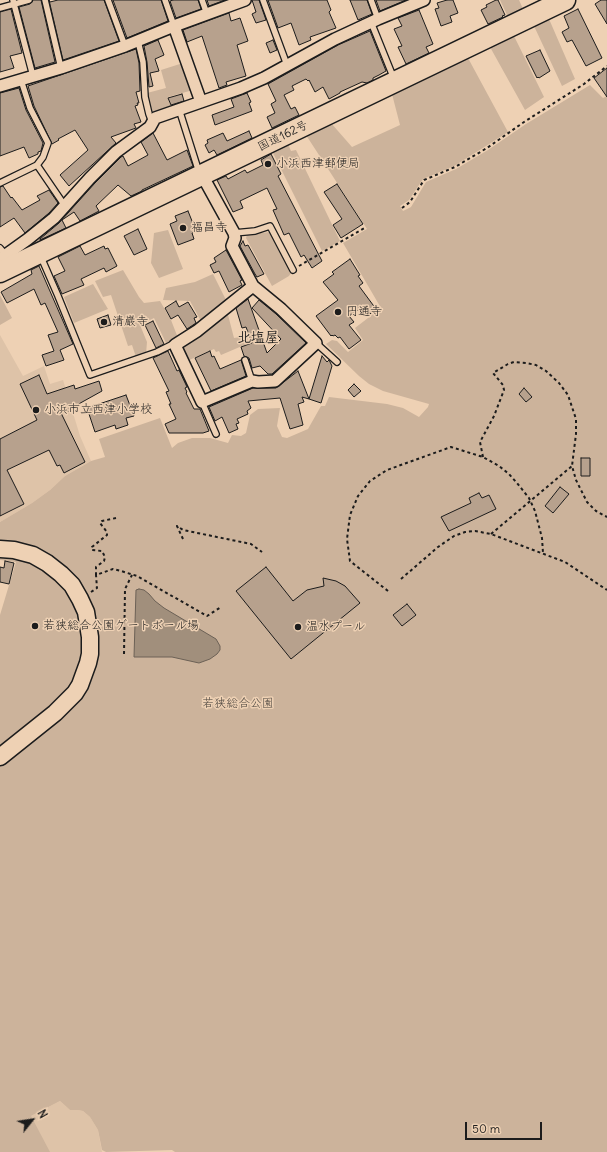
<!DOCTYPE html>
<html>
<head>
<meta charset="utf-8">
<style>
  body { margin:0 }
  #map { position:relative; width:607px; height:1152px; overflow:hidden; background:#eed1b4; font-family:Delius,sans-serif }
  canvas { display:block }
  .north { position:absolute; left:12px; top:1100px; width:40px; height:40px; -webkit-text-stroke:3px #eed1b4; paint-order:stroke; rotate:60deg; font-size:11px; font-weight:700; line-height:16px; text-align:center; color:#1c1c1c }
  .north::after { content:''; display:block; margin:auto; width:14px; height:18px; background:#1c1c1c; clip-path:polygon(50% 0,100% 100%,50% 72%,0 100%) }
  .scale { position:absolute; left:465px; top:1122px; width:77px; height:18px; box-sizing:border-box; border:2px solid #1c1c1c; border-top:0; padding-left:5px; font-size:12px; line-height:14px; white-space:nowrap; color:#1c1c1c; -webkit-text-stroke:3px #eed1b4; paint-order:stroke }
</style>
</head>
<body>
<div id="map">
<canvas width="607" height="1152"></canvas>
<div class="north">N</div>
<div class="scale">50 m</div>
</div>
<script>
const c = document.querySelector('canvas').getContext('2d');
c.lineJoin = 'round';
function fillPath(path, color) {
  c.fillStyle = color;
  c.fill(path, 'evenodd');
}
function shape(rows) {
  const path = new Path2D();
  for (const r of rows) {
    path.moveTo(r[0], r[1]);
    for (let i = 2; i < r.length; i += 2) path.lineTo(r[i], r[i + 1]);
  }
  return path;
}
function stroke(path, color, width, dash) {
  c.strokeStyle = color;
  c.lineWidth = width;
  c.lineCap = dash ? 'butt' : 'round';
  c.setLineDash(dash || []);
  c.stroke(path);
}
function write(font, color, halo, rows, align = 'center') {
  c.font = font + ' Delius,"Klee One",sans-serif';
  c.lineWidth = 3;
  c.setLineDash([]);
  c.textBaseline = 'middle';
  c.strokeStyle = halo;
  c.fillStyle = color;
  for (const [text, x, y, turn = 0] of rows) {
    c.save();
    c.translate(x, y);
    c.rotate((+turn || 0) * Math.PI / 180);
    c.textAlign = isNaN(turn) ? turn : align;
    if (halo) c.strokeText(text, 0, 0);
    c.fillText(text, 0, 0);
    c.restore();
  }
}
const built = shape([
  [0,335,23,376,44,366,50,384,63,380,80,436,91,461,65,476,50,490,32,503,0,522],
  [60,1101,70,1110,78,1110,83,1111,90,1117,98,1130,102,1152,0,1152,0,1132]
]);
const green = shape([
  [500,0,519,0,523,9,508,17],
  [549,19,575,79,562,86,534,26],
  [514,36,544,97,525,110,490,47],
  [468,58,508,132,486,146,454,166,423,179,409,200,400,206,403,211,411,207,426,182,456,169,488,150,526,124,590,85,603,98,607,96,607,1152,175,1152,172,1150,106,1152,102,1150,98,1130,90,1117,83,1111,78,1110,70,1110,60,1101,31,1116,50,1152,0,1152,0,615,16,562,0,560,0,522,32,503,50,490,65,476,91,461,105,457,99,439,160,418,172,448,178,443,192,438,210,438,228,443,232,435,241,436,246,433,250,415,258,409,280,408,277,426,282,437,287,438,308,429,321,406,325,406,329,397,387,404,403,408,419,417,428,407,429,404,383,391,369,384,359,376,326,344,332,340,337,341,348,352,363,340,355,328,381,308,343,243,367,229,306,135,331,123,352,147,400,125,392,94],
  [183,63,193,90,168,97,171,107,151,113,147,93,166,88,161,70],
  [288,144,291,151,296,150,340,241,322,251,272,151],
  [168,230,183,269,159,278,151,263,154,233],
  [269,232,291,273,289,276,272,286,246,238,247,235],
  [123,270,139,297,144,303,160,301,171,320,178,338,167,345,154,318,140,325,147,342,146,354,136,357,132,345,128,346,111,295,103,297,95,281],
  [213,274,227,302,202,323,190,301,163,300,166,288,195,282],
  [93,284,108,309,74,323,64,297],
  [0,295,12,318,0,325],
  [227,311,234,338,247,336,249,343,221,355,219,351,216,352,214,349,187,361,182,351,183,345]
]);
const water = shape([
  [139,589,144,590,149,594,155,601,164,608,216,639,220,646,220,650,217,654,210,659,199,663,172,657,134,657,136,590,139,589]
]);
const building = shape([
  [33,0,41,0,55,62,35,68,19,7,30,4,33,0],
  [49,0,50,2,58,0,104,0,119,41,63,60,49,0],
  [113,0,161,0,168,21,127,38,113,0],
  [173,0,198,0,201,9,176,18,170,1,173,0],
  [207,0,225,0,209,6,207,0],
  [252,0,259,0,266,20,256,23,252,14,256,12,252,0],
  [268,0,327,0,331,10,329,12,336,28,310,37,311,40,299,45,291,23,278,28,268,0],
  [350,0,367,0,372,14,358,20,350,0],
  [376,0,406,0,380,11,376,0],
  [447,0,453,0,458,13,450,16,452,22,441,26,435,9,439,8,437,3,447,0],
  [496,0,498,0,505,15,502,16,503,17,488,24,481,10,487,7,486,5,496,0],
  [601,0,607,0,607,24,595,4,601,0],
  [11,9,22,53,10,56,14,68,0,72,0,12,11,9],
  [578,9,602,58,586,66,572,40,567,42,562,32,569,28,564,16,578,9],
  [419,10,433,44,426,47,429,53,406,64,398,47,402,46,394,29,402,26,398,18,419,10],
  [229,13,231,21,240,18,248,41,237,45,246,76,226,82,227,85,219,88,202,36,187,42,183,30,229,13],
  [370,31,386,71,379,75,373,78,373,80,367,83,362,82,340,92,340,93,329,99,323,87,315,92,309,80,308,81,306,79,292,86,294,90,284,95,291,109,295,107,299,115,272,128,267,117,275,113,271,104,276,101,268,84,338,45,370,31],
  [158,40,164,55,155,59,159,71,150,73,153,86,149,87,147,62,144,46,158,40],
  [273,40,277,50,270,53,266,43,273,40],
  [136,49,139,63,140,91,136,92,139,103,137,103,138,105,135,106,141,122,134,124,136,128,111,137,116,143,69,186,60,175,88,150,75,130,58,139,59,140,52,144,34,106,28,86,136,49],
  [540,50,550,71,539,78,538,77,537,78,526,56,540,50],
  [607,68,607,97,594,78,607,68],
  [19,88,26,110,43,143,41,151,38,152,38,154,29,158,24,147,0,156,0,93,19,88],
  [247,93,251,102,249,103,252,111,215,125,212,115,234,107,231,99,247,93],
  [182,94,184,101,171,105,168,98,182,94],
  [249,131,252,138,217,155,214,150,209,153,205,145,208,143,207,140,223,133,227,141,249,131],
  [153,133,167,160,187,150,193,166,142,190,142,191,131,196,118,185,96,206,99,211,80,221,74,212,62,220,66,228,40,240,40,239,59,223,95,183,121,157,123,156,128,166,148,155,141,142,153,133],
  [271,154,281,174,278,176,322,261,312,268,304,255,301,257,289,233,284,235,273,210,277,209,267,188,240,201,243,208,233,212,217,180,226,176,228,179,245,170,247,173,263,165,261,160,271,154],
  [337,184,363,224,341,238,333,225,342,219,324,192,337,184],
  [3,186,11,198,12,197,22,210,40,200,37,196,49,190,58,203,49,213,25,233,14,218,0,227,0,187,3,186],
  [188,211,196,231,192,233,194,239,178,245,170,224,177,221,175,216,188,211],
  [138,229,147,249,134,255,124,236,138,229],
  [243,241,245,246,248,245,264,274,257,277,255,274,240,246,243,241],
  [80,246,85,255,104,246,105,249,108,248,117,266,106,272,104,268,81,279,84,285,62,294,54,276,65,271,58,257,80,246],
  [226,250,242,280,240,281,242,285,229,292,219,271,214,273,210,265,216,262,214,258,226,250],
  [350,259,360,275,358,276,363,283,359,286,376,309,370,314,364,306,349,316,354,322,349,325,361,340,349,349,340,337,338,338,335,335,333,336,332,335,331,336,316,316,338,300,323,282,334,274,332,272,350,259],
  [39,266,73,344,60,350,64,360,46,366,42,355,54,351,48,335,58,332,45,303,41,305,34,289,7,303,1,292,32,274,31,270,39,266],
  [248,299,267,353,281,339,252,308,259,300,276,314,306,343,272,374,268,374,260,366,252,368,249,358,244,356,241,347,252,343,246,327,242,328,236,308,248,299],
  [176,301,179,307,188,302,197,317,194,318,196,323,187,329,178,315,171,319,165,308,176,301],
  [108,315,111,325,100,328,97,319,108,315],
  [153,321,164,344,156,348,145,325,153,321],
  [168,351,177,371,179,370,187,387,185,388,187,392,186,393,194,409,200,409,209,431,203,433,169,433,165,424,176,419,169,404,171,404,166,392,169,391,153,358,168,351],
  [210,351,212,357,214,356,220,369,241,360,246,376,211,391,195,358,210,351],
  [322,356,327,362,329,360,332,366,321,403,309,399,322,356],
  [298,371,309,399,302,397,304,402,298,404,303,425,290,429,280,398,248,401,251,408,247,411,248,414,237,419,239,423,236,424,238,429,229,433,222,417,215,421,209,407,253,388,276,388,298,371],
  [39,375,47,394,74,385,75,389,99,381,102,391,75,406,76,409,61,413,85,462,64,473,60,465,57,466,49,450,7,470,24,504,0,516,0,439,37,420,20,384,39,375],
  [354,384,361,391,354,397,348,390,354,384],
  [524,388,532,397,526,402,519,394,524,388],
  [126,395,134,416,126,418,128,425,116,429,115,425,95,432,87,408,126,395],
  [581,458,590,458,590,476,581,476,581,458],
  [560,487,569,494,553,513,545,506,560,487],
  [479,493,482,498,489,495,496,509,449,531,441,517,471,503,469,498,479,493],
  [5,561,14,563,9,584,0,582,0,567,4,568,5,561],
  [266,567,293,601,307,590,324,586,323,578,336,581,345,586,360,603,291,659,236,591,266,567],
  [407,604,416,615,402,626,393,615,407,604]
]);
const path = shape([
  [402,208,410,202,424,180,455,167,487,148,524,122,584,84,607,66],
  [299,266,366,227],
  [483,457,480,442,494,416,504,390,503,385,493,373,508,364,514,362,526,363,536,365,546,371,559,383,568,395,576,419,576,434,572,466],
  [116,518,102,521,100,523,107,532,107,535,92,547,92,550,102,551,105,557,104,561,96,567,96,575,113,569,121,571,137,576,207,616,221,607],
  [491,534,572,466,576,480,587,502,596,511,607,517],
  [183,539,177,526,183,530,251,544,262,552],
  [401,579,438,547,454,536,465,532,475,531,491,534,565,562,607,590],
  [388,591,350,561,347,539,350,515,358,496,370,481,387,470,451,447,483,457,499,466,509,474,517,483,529,498,535,511,542,538,543,553],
  [91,592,97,588,96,575],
  [124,654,125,589,132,575]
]);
const lane = shape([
  [13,0,33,76],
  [45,0,61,68],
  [108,0,125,46],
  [165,0,174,26],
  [202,0,207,14],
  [263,0,287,65],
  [371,0,378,19],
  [0,8,29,0],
  [371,22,394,79],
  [138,41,143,62,145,97,149,114,152,122],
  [21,80,30,108,48,143,43,157,37,165,65,206],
  [179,109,197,166,201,173],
  [0,183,37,165],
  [234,233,255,231,270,226,293,270],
  [0,248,6,255],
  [41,257,58,296,90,375,157,352,171,345,175,345],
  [316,343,337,362],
  [245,360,252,381],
  [202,402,216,434]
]);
const street = shape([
  [174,26,201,102],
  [0,86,61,68,125,46,174,26,245,0],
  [202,175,234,233,235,238,232,246,253,286,281,309,316,343,275,381,258,382,252,381,202,402,175,345,197,331,253,286],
  [0,259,28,239,54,218,90,178,116,152,150,127,155,118,241,88,264,78,335,39,378,19,424,0]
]);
const secondary = shape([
  [0,549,14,550,33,555,47,563,61,574,72,585,80,599,86,612,90,637,90,654,88,663,80,685,75,693,55,713,0,757]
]);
const highway = shape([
  [0,272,565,0]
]);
const markers = [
  [268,164,4,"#1c1c1c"],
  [183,228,4,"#1c1c1c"],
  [338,312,4,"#1c1c1c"],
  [104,322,4,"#1c1c1c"],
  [36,410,4,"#1c1c1c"],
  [35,626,4,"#1c1c1c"],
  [298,627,4,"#1c1c1c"]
];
const streetNames = [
  ["国道162号",283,136,-26]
];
const poiNames = [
  ["小浜西津郵便局",276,164],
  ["福昌寺",191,228],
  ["円通寺",346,312],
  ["清巌寺",112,322],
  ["小浜市立西津小学校",44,410],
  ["若狭総合公園ゲートボール場",43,626],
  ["温水プール",306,627]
];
const parkNames = [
  ["若狭総合公園",238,704]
];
const quarterNames = [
  ["北塩屋",258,338]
];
fillPath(built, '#dec3a8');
fillPath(green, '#ccb39b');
fillPath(water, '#a18f7c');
stroke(water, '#6c6156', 1);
fillPath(building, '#b7a18d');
stroke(building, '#1c1c1c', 1);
stroke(lane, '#1c1c1c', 8);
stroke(street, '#1c1c1c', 14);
stroke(secondary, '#1c1c1c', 19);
stroke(highway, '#1c1c1c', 23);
stroke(path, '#1c1c1c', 2, [3, 3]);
stroke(lane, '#eed1b4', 5.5);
stroke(street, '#eed1b4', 11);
stroke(secondary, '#eed1b4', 16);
stroke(highway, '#eed1b4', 20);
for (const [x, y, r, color] of markers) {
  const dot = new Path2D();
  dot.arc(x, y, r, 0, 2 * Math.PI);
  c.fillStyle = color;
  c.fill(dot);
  stroke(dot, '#eed1b4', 1.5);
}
write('12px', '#1c1c1c', '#eed1b4', streetNames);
write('12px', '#1c1c1c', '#eed1b4', poiNames, 'left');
write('12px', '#48423c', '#eed1b4', parkNames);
write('bold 14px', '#1c1c1c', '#eed1b4', quarterNames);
</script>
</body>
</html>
